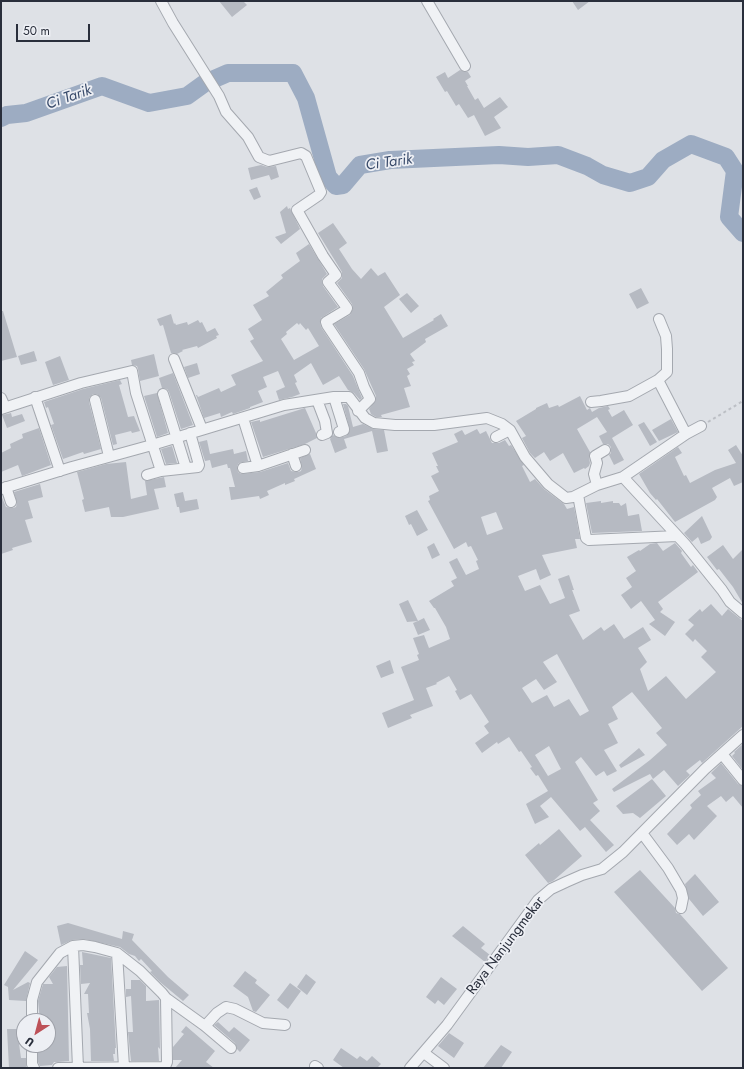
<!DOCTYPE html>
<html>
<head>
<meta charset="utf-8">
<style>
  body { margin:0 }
  #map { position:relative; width:744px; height:1069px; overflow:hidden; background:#dee1e6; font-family:Jost,sans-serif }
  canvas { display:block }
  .frame { position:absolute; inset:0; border:2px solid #292e3b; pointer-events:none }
  .north { position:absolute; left:16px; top:1013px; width:40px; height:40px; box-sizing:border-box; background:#edeff4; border:1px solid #9fa2aa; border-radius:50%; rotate:216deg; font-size:11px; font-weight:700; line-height:16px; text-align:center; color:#292e3b }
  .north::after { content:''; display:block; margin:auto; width:14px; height:18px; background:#bd5158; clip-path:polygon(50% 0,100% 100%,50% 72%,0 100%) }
  .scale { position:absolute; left:16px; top:24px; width:74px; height:18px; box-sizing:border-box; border:2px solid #292e3b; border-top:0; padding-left:5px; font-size:12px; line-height:14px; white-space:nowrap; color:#292e3b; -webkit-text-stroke:3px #edeff4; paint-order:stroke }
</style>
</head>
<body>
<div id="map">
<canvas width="744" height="1069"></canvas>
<div class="frame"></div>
<div class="north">U</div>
<div class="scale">50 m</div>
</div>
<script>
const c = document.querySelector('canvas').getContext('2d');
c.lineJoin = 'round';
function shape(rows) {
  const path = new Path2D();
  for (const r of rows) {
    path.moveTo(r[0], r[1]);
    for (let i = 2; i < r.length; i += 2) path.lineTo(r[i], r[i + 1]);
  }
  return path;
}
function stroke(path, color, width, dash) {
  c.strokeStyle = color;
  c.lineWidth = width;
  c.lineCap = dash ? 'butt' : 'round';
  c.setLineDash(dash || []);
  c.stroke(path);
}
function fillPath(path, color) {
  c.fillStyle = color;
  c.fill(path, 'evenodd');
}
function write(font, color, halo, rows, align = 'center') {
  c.font = font + ' Jost,sans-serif';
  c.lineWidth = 3.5;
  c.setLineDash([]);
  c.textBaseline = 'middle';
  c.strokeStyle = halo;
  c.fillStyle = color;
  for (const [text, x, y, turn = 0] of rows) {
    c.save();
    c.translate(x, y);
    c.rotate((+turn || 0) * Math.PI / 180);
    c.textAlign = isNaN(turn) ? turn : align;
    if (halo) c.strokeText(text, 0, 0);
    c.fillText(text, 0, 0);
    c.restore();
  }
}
const river = shape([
  [1,118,7,115,26,113,102,86,149,103,187,96,205,83,228,73,293,73,306,98,328,177,336,186,343,185,360,165,390,160,499,155,528,157,558,155,587,166,603,175,630,183,648,177,663,160,691,144,726,157,735,171,729,217,743,233]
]);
const building = shape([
  [219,1,243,1,247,5,232,17],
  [572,1,590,1,578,10],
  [460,70,465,72,468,72,471,77,465,81,468,86,467,86,475,100,478,98,484,108,500,97,508,107,494,117,501,128,485,136,474,115,468,118,459,104,456,106,447,91,445,92,436,77,445,72,448,78],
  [261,165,267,167,276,166,279,177,271,180,269,175,251,180,248,168],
  [257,187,261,197,254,200,249,190],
  [287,206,288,209,290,208,291,210,300,229,281,244,275,237,286,233,280,212],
  [333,223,347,243,339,249,352,269,361,279,371,268,378,276,385,272,400,295,384,307,403,338,434,320,433,319,441,314,448,326,425,339,426,342,410,354,415,361,412,362,414,365,407,369,410,374,407,376,411,386,404,388,410,407,381,415,382,417,376,417,371,414,369,409,376,400,376,396,364,369,334,324,350,315,353,308,352,304,337,283,342,278,342,272,318,233],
  [309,244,327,274,322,279,323,286,338,307,321,318,320,322,321,327,353,376,362,398,360,400,354,393,348,390,339,376,323,385,311,363,294,375,297,382,295,383,300,394,292,397,279,400,276,391,285,387,278,371,263,377,267,387,258,391,263,402,250,407,250,408,233,414,232,412,221,417,220,413,204,418,196,395,197,395,198,397,219,388,221,392,236,385,231,375,263,361,250,341,254,339,248,329,262,320,253,305,269,296,266,292,283,278,281,275,300,261,296,253],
  [297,323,299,325,300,323,306,330,308,328,319,346,294,360,281,339,287,334,286,332],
  [641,288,649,303,637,309,629,294],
  [407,293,419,306,411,313,399,299],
  [1,311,3,311,17,357,1,361],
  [171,314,174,324,175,323,176,325,187,322,188,325,198,320,200,323,202,322,207,332,215,328,219,335,216,336,217,338,198,348,197,346,182,350,183,351,177,354,171,353,163,325,160,326,157,319],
  [34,351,37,361,21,365,18,356],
  [154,354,159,376,140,381,138,369,137,366,132,365,131,360],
  [60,356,69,380,53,385,45,362],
  [197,363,200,374,188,378,184,367],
  [173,373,193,425,181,429,169,392,167,389,162,388,159,378],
  [120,380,122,384,119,385,128,417,134,416,140,431,132,433,131,431,115,435,117,444,113,445,101,398,97,394,93,394,89,398,89,402,101,449,84,454,83,452,63,459,51,425,54,424,48,407,46,408,44,402,83,389],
  [157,393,168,433,157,437,144,396],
  [580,396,587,410,590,408,592,412,599,408,608,406,610,409,608,410,612,417,624,410,633,425,612,438,624,460,614,465,609,455,611,453,611,447,608,444,603,444,599,436,607,432,597,417,577,429,590,452,589,457,590,463,589,466,585,469,584,468,574,473,563,453,550,461,544,452,535,458,530,453,522,438,526,436,516,421,536,409,536,408,547,403,549,408,558,405,559,407],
  [343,404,346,404,348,406,353,427,363,424,373,429,384,430,388,451,377,453,372,431,344,439,347,448,335,453,330,439,333,435,338,438,346,436,350,430],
  [305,408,316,433,317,438,305,444,263,457,251,422,260,420,260,422],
  [11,413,12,417,22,414,25,421,7,428,2,415],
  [671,419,678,432,659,441,652,430],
  [644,422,657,442,650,446,638,425],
  [39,428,51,465,22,476,18,465,1,472,1,453,11,448,10,444,23,438,22,434],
  [477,429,480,434,486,431,492,443,499,443,505,440,509,446,511,445,524,465,522,466,530,482,535,479,544,489,564,504,567,509,574,507,580,539,575,539,577,548,542,555,551,575,540,580,536,569,518,576,525,591,540,585,550,604,565,598,558,579,569,575,574,590,572,590,580,611,569,615,583,640,601,627,604,631,614,624,624,639,643,627,651,640,638,648,647,662,640,669,648,691,666,676,686,699,716,672,701,657,707,651,695,639,693,642,685,634,694,625,688,620,700,609,702,612,711,604,722,616,728,609,743,621,743,726,702,763,700,760,686,771,690,775,678,786,664,770,653,779,650,774,614,792,612,789,650,760,667,745,656,733,662,728,632,692,612,707,618,719,608,724,618,743,604,750,617,771,607,776,604,771,596,776,581,757,575,762,598,800,593,803,600,811,590,820,614,845,606,852,585,827,580,831,551,797,540,806,549,817,535,824,526,804,548,791,538,775,536,776,530,768,532,767,521,751,519,752,509,737,498,744,497,742,482,753,475,743,489,733,484,726,489,722,471,694,460,700,455,691,457,690,449,676,436,683,437,684,426,688,433,706,410,715,412,718,388,728,382,713,414,700,401,667,419,660,417,655,419,654,413,638,424,635,429,648,450,639,446,627,435,608,434,608,429,601,454,586,451,581,457,578,449,562,457,558,466,575,479,569,476,561,478,560,471,546,468,547,466,542,454,549,428,501,430,500,429,496,439,491,431,476,439,472,436,466,438,466,432,453,458,442,454,434,462,430,465,435],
  [496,512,503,529,487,535,481,517],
  [557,654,589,711,580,716,569,699,554,707,547,695,532,703,522,688,536,679,544,690,557,682,543,662],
  [549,746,561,769,548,776,535,755],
  [207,440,210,454,233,449,234,454,246,451,248,461,239,463,237,466,238,472,241,474,260,472,288,463,291,471,298,472,301,471,302,467,300,458,310,454,316,469,294,479,295,481,285,485,285,483,267,491,269,495,260,499,259,496,231,500,229,487,235,487,230,468,228,468,227,464,212,468,210,460,205,461,199,442],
  [736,445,743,456,743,482,734,486,730,478,712,488,717,497,715,500,675,522,657,499,656,500,650,493,639,474,678,447,682,453,675,457,684,476,686,475,690,483,715,470,736,463,728,450],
  [172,446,177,463,166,464,161,449],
  [126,462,131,499,147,495,145,481,164,477,166,487,154,489,159,509,123,517,111,517,109,507,85,512,82,500,84,499,77,472,106,464],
  [40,484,43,497,28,501,33,518,25,520,32,542,12,548,13,550,1,554,1,495,6,507,13,508,16,507,17,503,14,492],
  [183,492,185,501,197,499,199,509,180,513,179,507,177,507,174,494],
  [601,501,601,503,613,501,613,503,619,503,621,506,626,503,628,516,639,514,642,531,592,533,586,503],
  [417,510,428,530,417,536,411,524,409,525,405,516],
  [702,516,712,537,710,540,701,544,698,537,692,542,684,533],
  [434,543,440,555,432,559,427,547],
  [657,543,663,551,675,543,682,551,681,553,691,567,693,565,698,572,658,602,663,609,660,612,675,622,665,636,649,624,655,620,641,601,631,609,621,595,632,587,626,578,636,571,627,557,639,550,640,551,650,544],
  [723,545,733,559,743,549,743,604,733,587,719,569,717,570,707,557],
  [408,600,418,621,424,618,430,630,418,635,413,623,418,621,407,622,399,604],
  [390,660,394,673,381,678,376,666],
  [743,744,743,770,732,756,735,753,734,752],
  [639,748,645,755,621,768,619,765],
  [721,763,738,784,743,786,743,808,733,796,726,802,721,796,707,806,717,816,694,840,689,834,677,845,667,834,692,808,690,805,701,795,698,791,716,778,711,773],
  [652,779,666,796,640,818,633,813,623,814,616,806],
  [559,829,582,856,553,881,548,883,525,855,539,843,540,845],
  [640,870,675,908,676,913,680,914,728,968,702,991,614,892],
  [695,874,719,902,703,916,689,899,685,884],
  [68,923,122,939,123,931,134,934,132,940,168,977,189,995,183,1001,160,982,150,972,152,971,141,959,139,961,135,956,129,954,120,947,84,939,72,940,61,945,57,926],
  [463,926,485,944,481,948,490,955,485,962,452,936],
  [25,951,38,960,13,990,28,982,30,983,26,1001,9,1000,8,987,4,985],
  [82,952,111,958,116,1048,115,1048,115,1054,113,1054,114,1061,91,1061,90,1029,87,1013,89,1013,88,994,84,994,90,983,81,984,80,965,83,965],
  [67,966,69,1061,58,1062,54,1062,52,1065,40,1066,38,1062,38,1050,40,1050,40,1045,48,1045,48,1021,40,1021,38,1001,43,984,53,984,49,977,57,967],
  [245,971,257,980,255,983,270,995,256,1012,253,1011,248,997,233,986],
  [306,974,316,982,307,995,297,987],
  [441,977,457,989,444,1005,438,1000,435,1004,426,997],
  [131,980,140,980,146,986,146,1001,159,1000,160,1049,158,1047,159,1061,131,1061,128,1032,133,1032,131,996,126,997,126,989,131,989],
  [290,983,301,991,288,1009,277,1000],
  [218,1022,229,1032,234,1027,250,1040,240,1052,237,1049,235,1043,214,1025],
  [186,1026,215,1051,206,1062,214,1068,175,1068,182,1060,173,1060,173,1047,184,1034,181,1032],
  [7,1029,17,1029,21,1058,26,1058,26,1067,9,1068],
  [449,1033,464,1043,454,1058,438,1046],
  [501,1045,512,1052,501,1068,483,1068],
  [341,1048,357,1059,360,1056,367,1061,372,1056,381,1064,377,1068,344,1068,333,1060]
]);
const path = shape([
  [708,422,743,401]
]);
const minor = shape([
  [161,1,173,23,219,96,226,112,248,137,259,157,269,161,301,153,306,156,321,192,319,195,297,210,323,256,336,275,328,282,347,308,346,310,326,322,327,325,359,373,364,387,370,399,358,411],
  [427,1,465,66],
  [174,359,202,429],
  [658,380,686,434],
  [163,394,186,468],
  [35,397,60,471],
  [334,397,344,429,344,430,339,432],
  [1,398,5,407],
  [95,400,109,456],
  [317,400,325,421,327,433,322,435],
  [591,402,601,401,629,396,658,380,667,372,667,349,666,336,659,319],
  [1,409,81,383,132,371,136,393,161,471],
  [243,418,258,466],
  [496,437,510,430],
  [292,454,296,466],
  [243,468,258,466,305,450],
  [147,475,161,471,198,467,199,465,190,433],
  [623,477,686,434,701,426],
  [597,485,594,474,597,463,595,456,605,450],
  [6,487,11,502],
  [1,489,72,467,152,445,284,405,334,397,349,397,365,418,374,423,395,425,434,425,487,418,502,424,510,430,525,457,548,484,566,498,573,497,597,485,623,477,685,544,722,590,730,602,743,613],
  [578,495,586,538,589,540,677,536],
  [722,754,743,780],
  [642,833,668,868,681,890,683,898,681,908],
  [73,946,78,1068],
  [117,953,124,1067],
  [166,998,205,1026,231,1048],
  [32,1021,32,1000,37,982,60,953,73,946,83,945,95,947,117,953,140,971,162,993,166,998,167,1062,165,1067,58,1068],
  [205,1026,217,1013,226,1007,235,1009,263,1023,285,1025],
  [32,1045,32,1064,34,1068],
  [424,1053,444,1068],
  [315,1066,318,1068],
  [410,1068,447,1025,538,900,551,889,566,882,582,875,602,869,623,852,705,769,743,735]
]);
const streetNames = [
  ["Raya Nanjungmekar",506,946,-53]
];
const waterNames = [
  ["Ci Tarik",69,98,-19],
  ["Ci Tarik",389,163,-8]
];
stroke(river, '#9dacc2', 18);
fillPath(building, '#b6bac2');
stroke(minor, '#a4a8af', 12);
stroke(path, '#bcbfc5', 2, [3, 3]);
stroke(minor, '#f0f2f5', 10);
write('14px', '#292e3b', '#edeff4', streetNames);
write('italic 15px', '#384a6a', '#edeff4', waterNames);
</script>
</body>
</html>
